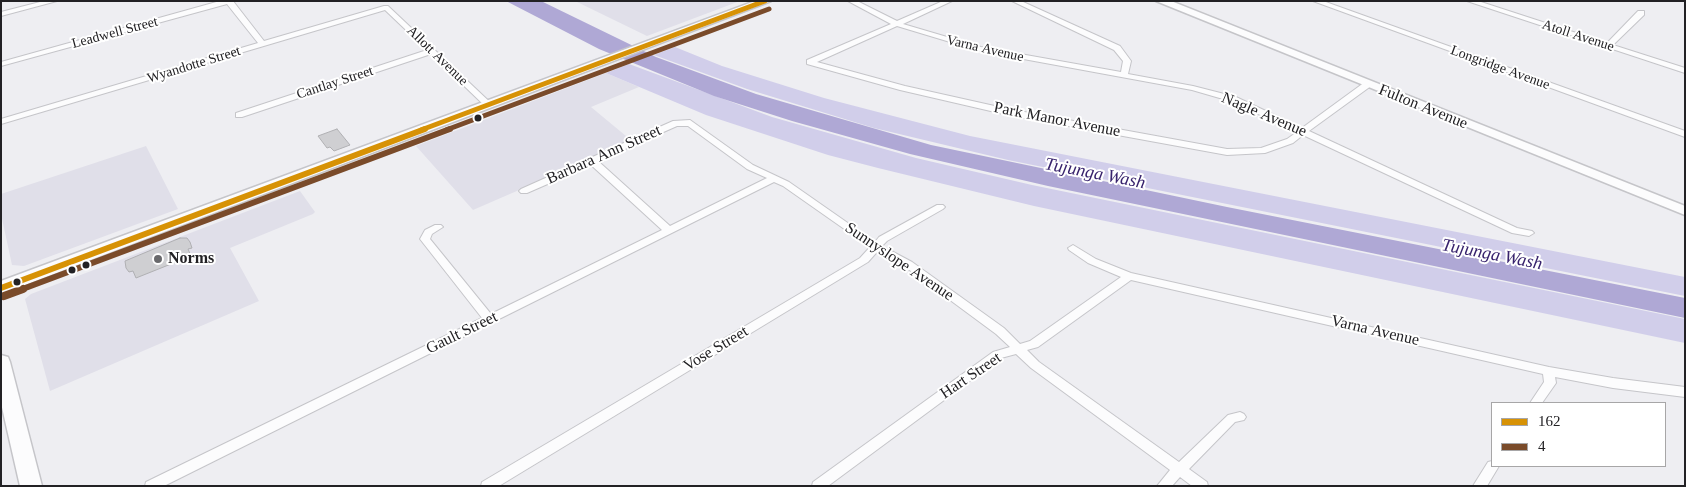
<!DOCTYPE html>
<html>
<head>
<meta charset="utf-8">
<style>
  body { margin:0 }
  #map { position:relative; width:1686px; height:487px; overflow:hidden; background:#eeeef2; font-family:Georgia,serif }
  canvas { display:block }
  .frame { position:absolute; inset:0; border:2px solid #222124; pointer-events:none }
  .legend { position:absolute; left:1491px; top:402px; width:175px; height:65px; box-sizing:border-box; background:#fff; border:1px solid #a7a6a7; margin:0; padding:6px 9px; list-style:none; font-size:15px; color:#222124 }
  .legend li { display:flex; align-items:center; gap:10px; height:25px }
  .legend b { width:25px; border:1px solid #a7a6a7 }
</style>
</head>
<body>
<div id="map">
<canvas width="1686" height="487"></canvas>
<div class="frame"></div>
<ul class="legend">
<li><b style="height:6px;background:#d79205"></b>162</li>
<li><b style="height:6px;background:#7a4b2a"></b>4</li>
</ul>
</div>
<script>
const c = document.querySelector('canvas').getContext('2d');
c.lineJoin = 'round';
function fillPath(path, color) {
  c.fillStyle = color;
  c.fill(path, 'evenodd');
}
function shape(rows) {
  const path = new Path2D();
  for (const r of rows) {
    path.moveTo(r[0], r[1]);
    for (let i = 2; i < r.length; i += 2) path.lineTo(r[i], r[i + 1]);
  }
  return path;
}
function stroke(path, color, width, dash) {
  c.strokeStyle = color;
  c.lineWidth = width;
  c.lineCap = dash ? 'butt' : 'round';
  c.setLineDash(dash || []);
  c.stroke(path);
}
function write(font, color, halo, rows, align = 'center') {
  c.font = font + ' Georgia,serif';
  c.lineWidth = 4;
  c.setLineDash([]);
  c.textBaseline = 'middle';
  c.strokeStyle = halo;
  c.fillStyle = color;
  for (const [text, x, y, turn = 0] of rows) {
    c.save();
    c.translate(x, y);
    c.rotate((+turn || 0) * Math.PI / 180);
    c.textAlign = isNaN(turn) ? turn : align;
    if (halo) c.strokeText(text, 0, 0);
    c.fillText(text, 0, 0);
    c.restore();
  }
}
const built = shape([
  [575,1,740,1,647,36],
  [606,73,639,87,591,107,632,141,473,210,416,146],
  [146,146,178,209,24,266,12,265,1,214,1,194],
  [300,191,315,212,313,214,230,248,259,301,50,391,25,299,31,294]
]);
const green = shape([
  [675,47,722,66,824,98,970,136,1685,277,1685,296,1008,160,874,128,747,89,654,55],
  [629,64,772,117,916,158,1032,185,1685,319,1685,343,1034,206,878,168,828,155,706,115,606,73]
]);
const water = shape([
  [506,1,541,1,656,57,756,94,931,145,1227,207,1685,298,1685,318,1048,186,910,154,792,121,714,96,599,49]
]);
const building = shape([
  [337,129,350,145,334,151,330,147,327,148,318,136,337,129],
  [180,238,187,238,190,242,192,248,188,249,191,256,136,278,133,271,129,272,126,268,125,261,180,238]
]);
const street = shape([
  [44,1,57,1,1,16,1,12,44,1],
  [220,1,233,1,264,41,384,6,388,6,493,105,492,107,486,107,431,54,242,117,236,117,236,113,427,50,385,10,1,124,1,119,258,43,227,4,1,66,1,62,220,1],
  [848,1,857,1,897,21,943,1,952,1,903,24,981,47,1121,72,1123,61,1114,50,1012,1,1021,1,1120,46,1131,61,1128,74,1193,86,1236,97,1302,128,1365,82,1371,82,1371,86,1309,131,1517,228,1532,231,1534,233,1529,236,1512,233,1303,135,1293,143,1265,153,1227,155,1008,115,900,90,807,64,807,60,891,24,848,1],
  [897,26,980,51,1192,90,1230,101,1297,132,1287,139,1261,148,1227,149,1008,109,905,86,817,62,897,26],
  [1313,1,1323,1,1685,131,1685,137,1313,1],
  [1467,1,1478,1,1607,43,1638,11,1644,11,1644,15,1613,45,1685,68,1685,73,1467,1],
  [690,120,753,165,789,182,875,242,879,237,937,205,943,205,945,207,943,209,887,241,882,246,912,262,1004,328,1020,344,1030,341,1121,277,1088,263,1069,250,1068,248,1073,245,1096,259,1131,273,1549,367,1613,378,1685,387,1685,397,1613,388,1555,377,1556,383,1542,403,1530,403,1544,382,1543,374,1131,280,1038,347,1027,350,1039,362,1179,462,1228,415,1240,412,1244,414,1246,417,1244,420,1235,422,1189,469,1207,482,1208,486,1192,486,1180,477,1172,486,1157,486,1170,470,1031,368,1016,354,1001,358,828,486,812,486,813,482,993,352,1010,347,996,334,904,266,877,252,868,262,499,486,481,486,482,482,860,258,870,247,783,186,774,182,164,486,145,486,146,482,482,318,420,239,425,230,435,225,441,225,443,227,432,234,430,239,491,314,662,230,591,165,527,193,521,193,519,191,521,189,673,121,690,120],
  [677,126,688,126,747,169,767,178,670,226,598,161,677,126],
  [1492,461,1492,466,1499,466,1487,486,1473,486,1488,462,1492,461]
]);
const secondary = shape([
  [1156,1,1171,1,1685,206,1685,215,1156,1]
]);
const primary = shape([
  [755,1,771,1,1,294,1,281,755,1],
  [1,355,8,357,10,362,42,486,20,486,1,403,1,355]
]);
const bus1Far1 = shape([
  [421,130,765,1]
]);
const bus1 = shape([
  [1,288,425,129]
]);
const bus2Far2 = shape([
  [446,130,769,9]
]);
const bus2Far1 = shape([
  [20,290,450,129]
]);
const bus2 = shape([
  [4,296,23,289]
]);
const markers = [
  [478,118,4.5,"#222124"],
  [158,259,5,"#69696c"],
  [86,265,4.5,"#222124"],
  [72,270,4.5,"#222124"],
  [17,282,4.5,"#222124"]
];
const farStreetnames = [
  ["Leadwell Street",115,33,-15],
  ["Atoll Avenue",1578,36,18],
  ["Varna Avenue",985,49,13],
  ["Allott Avenue",437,56,44],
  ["Wyandotte Street",194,65,-17],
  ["Longridge Avenue",1500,68,20],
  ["Cantlay Street",335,83,-18]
];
const streetNames = [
  ["Fulton Avenue",1423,107,22],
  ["Nagle Avenue",1264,115,23],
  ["Park Manor Avenue",1057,120,11],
  ["Barbara Ann Street",604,155,-24],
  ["Sunnyslope Avenue",899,262,34],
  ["Varna Avenue",1375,331,13],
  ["Gault Street",462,333,-26],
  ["Vose Street",716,349,-31],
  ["Hart Street",971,376,-34]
];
const poiNames = [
  ["Norms",168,259]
];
const waterNames = [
  ["Tujunga Wash",1095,174,11],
  ["Tujunga Wash",1492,255,11]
];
fillPath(built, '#e0dfe9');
fillPath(green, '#d1ceea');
fillPath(water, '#afa8d5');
fillPath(building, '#cfcfd2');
stroke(building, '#b0b0b3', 1);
stroke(street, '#c5c5c9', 2);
stroke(secondary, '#c5c5c9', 3);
stroke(primary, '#c5c5c9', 3);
fillPath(street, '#fcfcfd');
fillPath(secondary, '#fcfcfd');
fillPath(primary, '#fcfcfd');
stroke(bus1Far1, '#d79205', 5);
stroke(bus1, '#d79205', 6);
stroke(bus2Far2, '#7a4b2a', 5);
stroke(bus2Far1, '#7a4b2a', 6);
stroke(bus2, '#7a4b2a', 8);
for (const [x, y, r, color] of markers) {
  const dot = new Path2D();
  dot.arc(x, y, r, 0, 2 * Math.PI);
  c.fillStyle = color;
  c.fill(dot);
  stroke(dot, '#fff', 2);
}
write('14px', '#222124', '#fff', farStreetnames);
write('16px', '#222124', '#fff', streetNames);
write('bold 16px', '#222124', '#fff', poiNames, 'left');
write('italic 18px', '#38236d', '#fff', waterNames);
</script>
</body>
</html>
